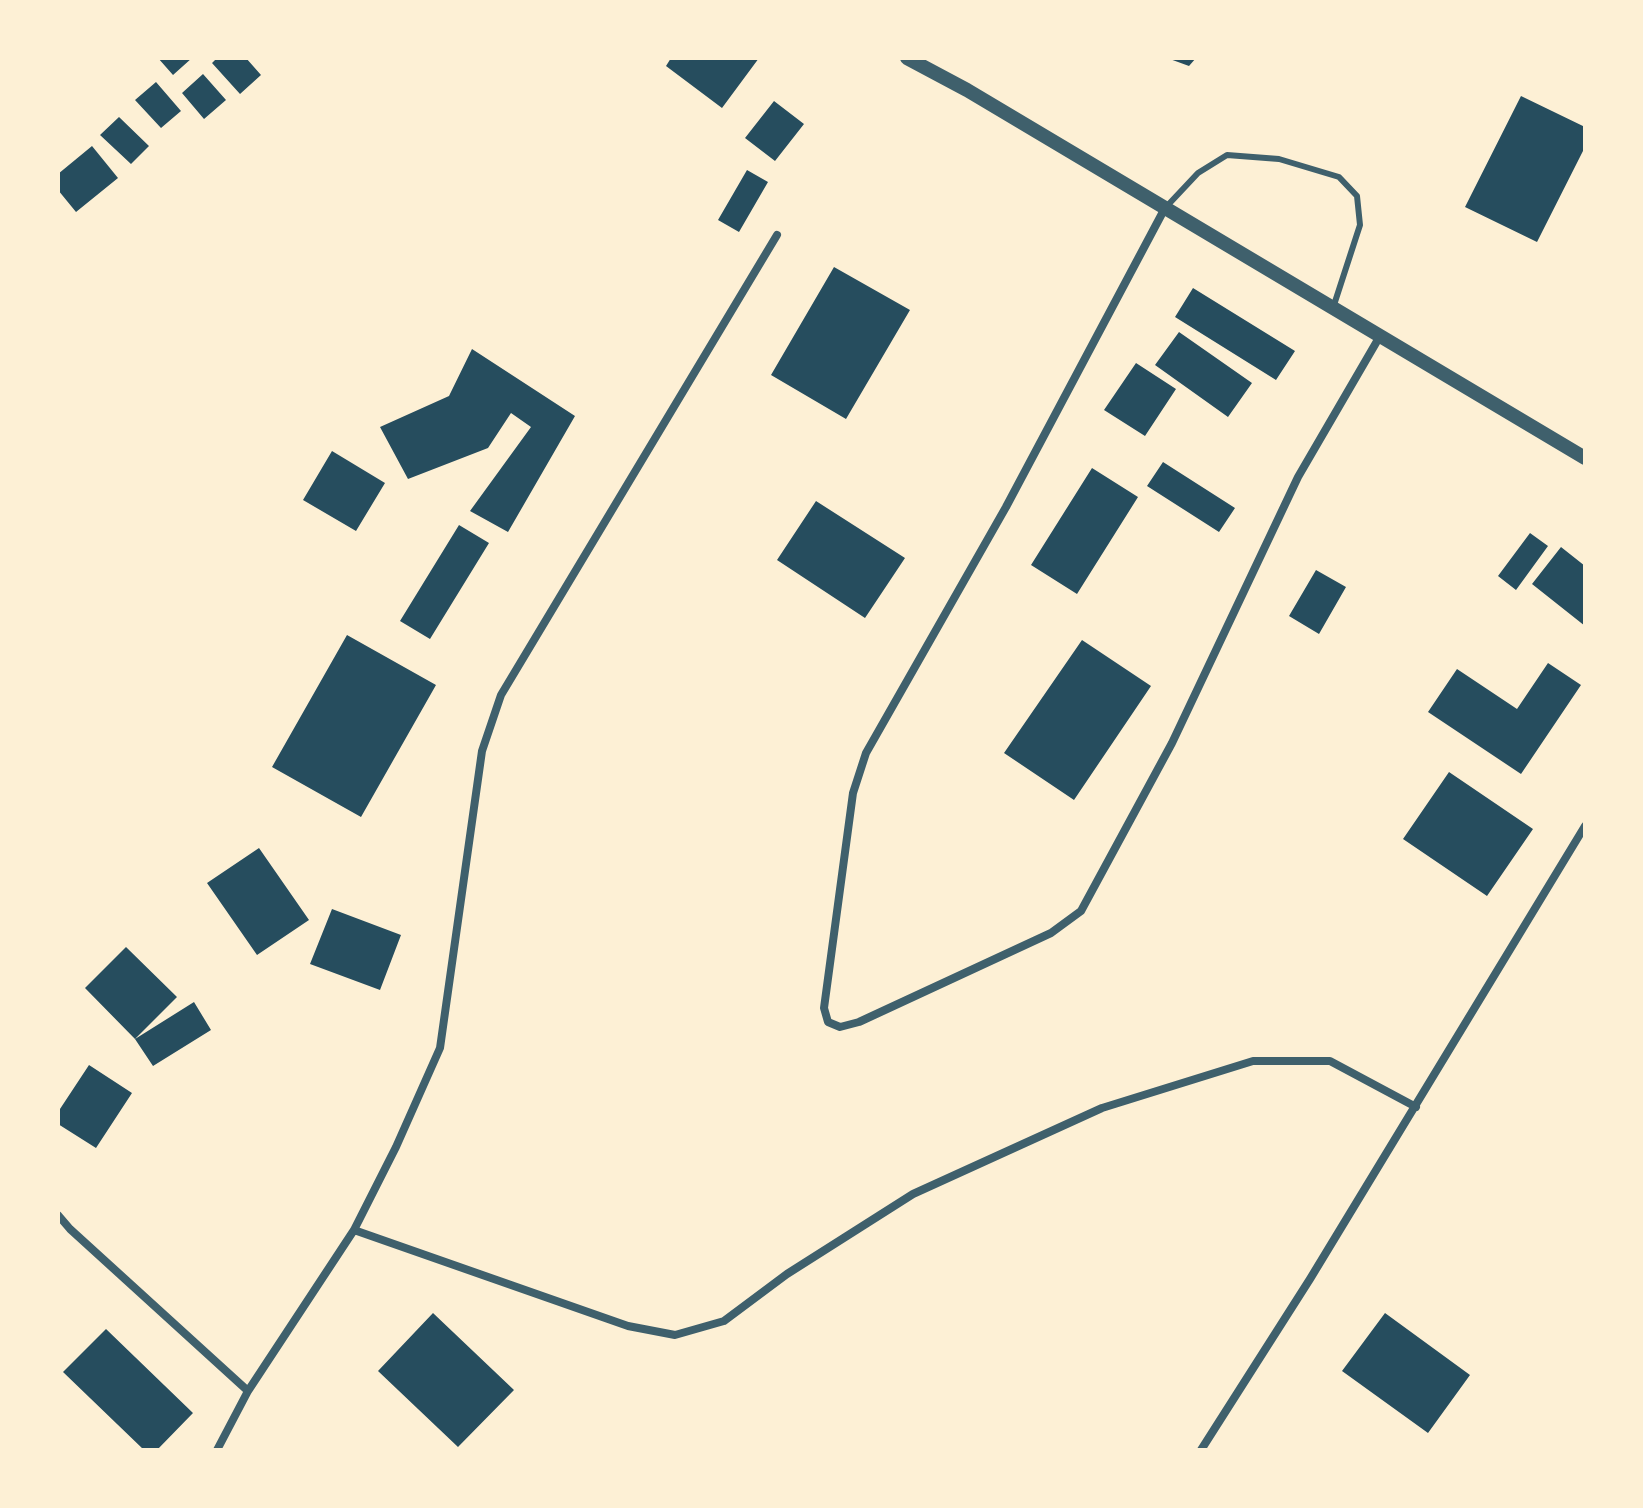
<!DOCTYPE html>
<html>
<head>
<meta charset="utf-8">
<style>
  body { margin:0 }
  #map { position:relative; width:1643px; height:1508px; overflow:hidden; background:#fdf0d5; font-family:"Archivo Narrow",sans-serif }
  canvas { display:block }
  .frame { position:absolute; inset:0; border:60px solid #fdf0d5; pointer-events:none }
</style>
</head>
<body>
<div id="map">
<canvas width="1643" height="1508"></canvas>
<div class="frame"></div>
</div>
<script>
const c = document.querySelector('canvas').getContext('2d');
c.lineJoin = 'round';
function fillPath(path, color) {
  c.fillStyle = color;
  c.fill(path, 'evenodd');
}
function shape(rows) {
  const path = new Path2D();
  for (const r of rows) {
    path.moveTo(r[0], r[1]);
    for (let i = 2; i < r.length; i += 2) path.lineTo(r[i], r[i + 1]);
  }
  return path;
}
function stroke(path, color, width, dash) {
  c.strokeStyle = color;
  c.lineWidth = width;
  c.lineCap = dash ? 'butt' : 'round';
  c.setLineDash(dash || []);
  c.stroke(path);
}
const building = shape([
  [158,58,192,58,173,75],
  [217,58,246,58,261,75,240,94,212,63],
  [671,58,759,58,722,108,666,66],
  [1167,58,1196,58,1189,66],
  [203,74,226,100,204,119,182,93],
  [156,82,181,111,161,128,135,100],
  [1521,96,1585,127,1585,147,1537,242,1465,207],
  [774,101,804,124,775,161,745,138],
  [119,117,149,146,131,164,100,135],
  [92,146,118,178,76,212,58,190,58,174],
  [747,170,768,182,739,232,718,220],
  [834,267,910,310,846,419,771,375],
  [1193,288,1295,351,1276,380,1175,317],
  [1179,332,1252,383,1228,417,1155,365],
  [472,349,575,416,508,532,470,511,531,427,511,413,488,448,408,479,380,427,449,396],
  [1136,363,1176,389,1145,436,1104,410],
  [332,451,385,483,356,531,303,500],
  [1163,462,1235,508,1219,532,1147,486],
  [1092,468,1138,497,1077,594,1031,565],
  [816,501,905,558,865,618,777,560],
  [459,525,489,543,430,639,400,621],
  [1530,533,1548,546,1516,590,1498,576],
  [1561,547,1585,566,1585,626,1532,584],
  [1316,570,1346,587,1319,634,1289,616],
  [347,635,436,685,361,817,272,767],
  [1082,640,1151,686,1074,800,1004,753],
  [1548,663,1581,685,1521,774,1428,712,1457,669,1517,709],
  [1449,772,1533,829,1487,896,1403,839],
  [259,848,309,920,257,955,207,883],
  [332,909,401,935,380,990,310,964],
  [126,947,177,997,135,1039,85,988],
  [194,1002,211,1030,153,1066,135,1039],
  [89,1065,132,1093,96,1148,58,1124,58,1112],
  [433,1313,514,1390,458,1447,378,1371],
  [1385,1313,1470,1375,1428,1433,1342,1371],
  [106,1329,193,1413,157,1450,144,1450,63,1372]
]);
const service = shape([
  [1167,206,1198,173,1227,155,1279,159,1339,177,1357,196,1360,225,1333,308]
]);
const minor = shape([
  [1165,208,1006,507,866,753,853,793,824,1008,828,1022,840,1027,859,1022,1051,933,1081,911,1172,743,1298,477,1380,336],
  [777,235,501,695,482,751,440,1048,396,1147,354,1230,628,1326,675,1335,724,1321,787,1274,913,1194,1102,1108,1253,1061,1330,1061,1416,1107],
  [58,1215,70,1229,248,1391],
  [217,1450,248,1391,354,1230],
  [1201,1450,1310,1279,1585,826]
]);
const tertiary = shape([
  [907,58,967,90,1585,458]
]);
fillPath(building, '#264d5e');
stroke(service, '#3f606c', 6);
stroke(minor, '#3f606c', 8);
stroke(tertiary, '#3f606c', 14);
</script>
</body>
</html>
